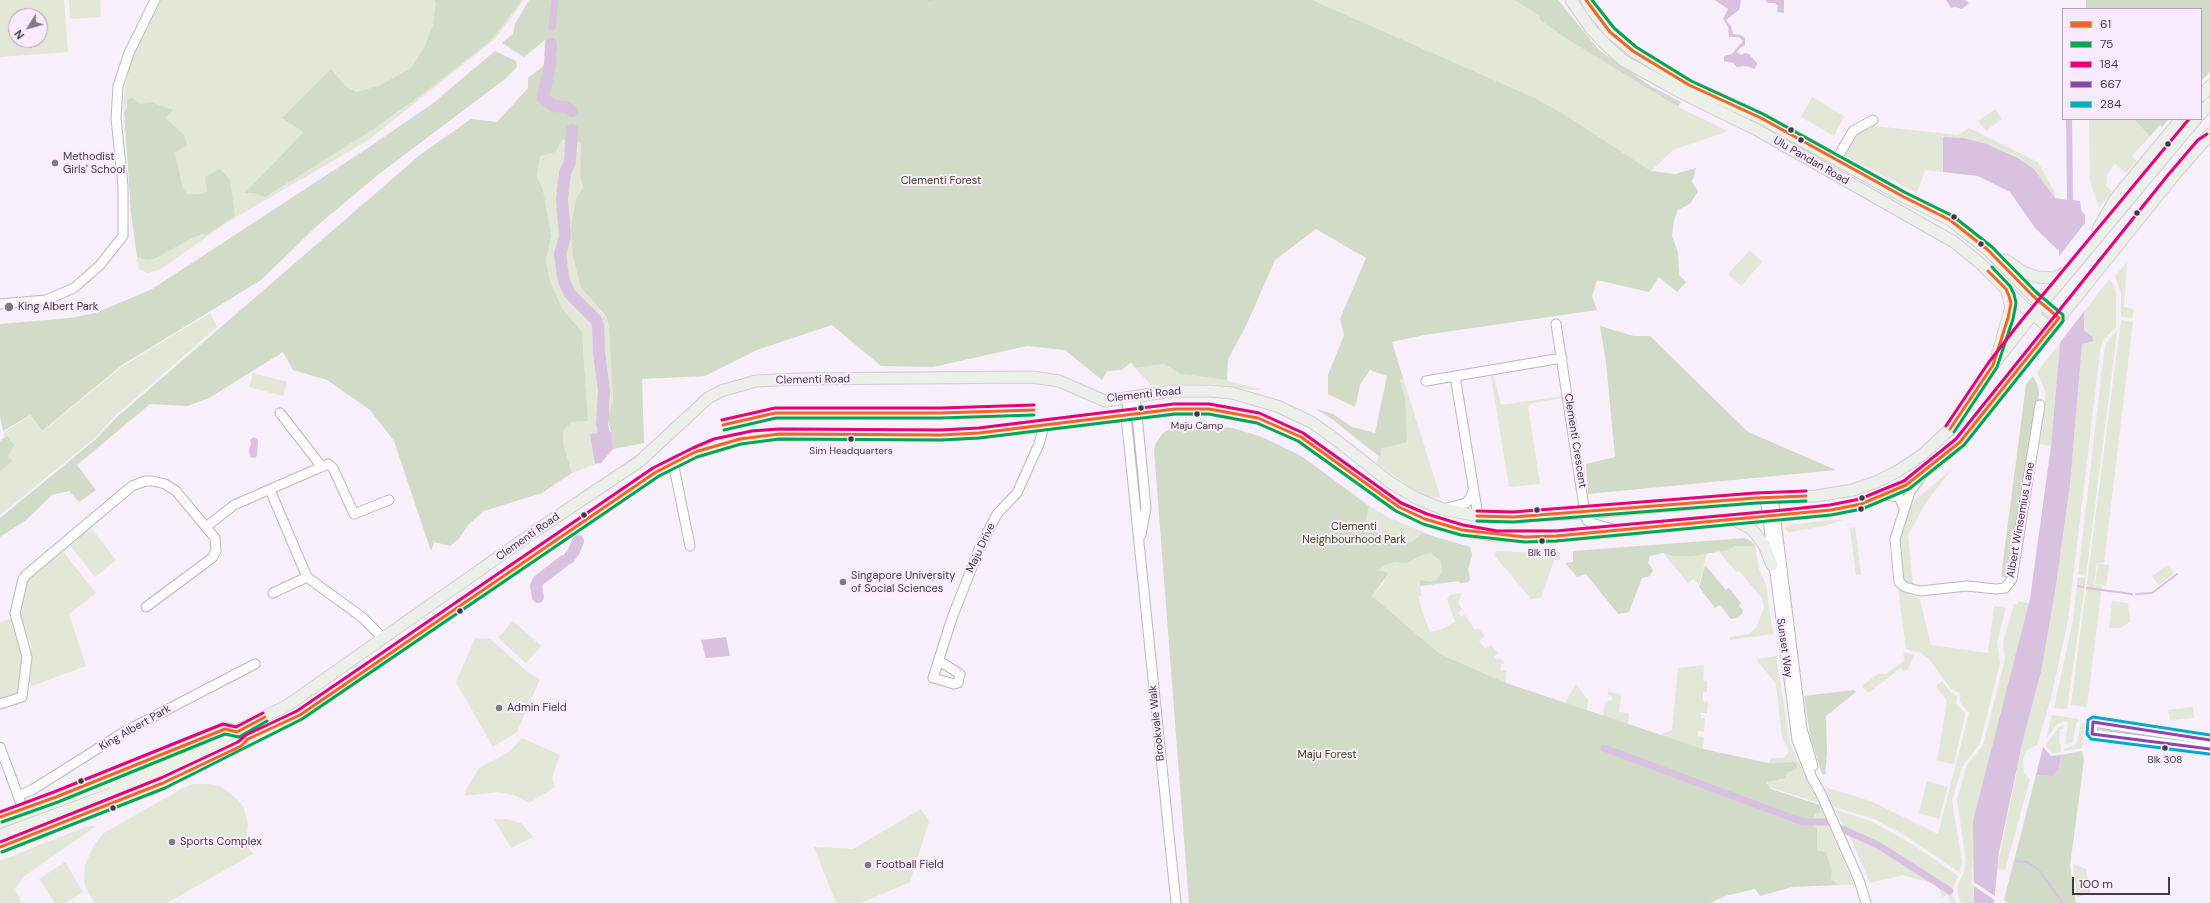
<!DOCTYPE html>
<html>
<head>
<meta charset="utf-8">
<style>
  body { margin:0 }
  #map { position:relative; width:2210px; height:903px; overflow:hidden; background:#f7eff9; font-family:"DM Sans",sans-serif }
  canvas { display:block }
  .legend { position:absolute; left:2062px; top:8px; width:140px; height:112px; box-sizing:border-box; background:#f9ebfd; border:1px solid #b0a4b3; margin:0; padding:5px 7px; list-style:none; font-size:12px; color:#423945 }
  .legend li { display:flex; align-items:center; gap:8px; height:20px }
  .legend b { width:20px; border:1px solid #b0a4b3 }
  .north { position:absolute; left:8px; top:8px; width:40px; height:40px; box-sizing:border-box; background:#f9ebfd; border:1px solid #b0a4b3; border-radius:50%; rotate:233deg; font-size:11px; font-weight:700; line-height:16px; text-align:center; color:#423945 }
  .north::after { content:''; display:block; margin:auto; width:14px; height:18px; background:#817984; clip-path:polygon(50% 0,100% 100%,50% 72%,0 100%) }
  .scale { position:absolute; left:2072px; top:877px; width:98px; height:18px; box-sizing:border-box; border:2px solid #423945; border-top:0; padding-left:5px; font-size:12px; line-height:14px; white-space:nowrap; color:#423945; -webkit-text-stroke:3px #f9ebfd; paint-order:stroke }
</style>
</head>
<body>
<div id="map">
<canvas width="2210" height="903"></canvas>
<ul class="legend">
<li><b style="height:5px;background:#f26522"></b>61</li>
<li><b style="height:5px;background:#00a651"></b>75</li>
<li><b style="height:5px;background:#e5007d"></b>184</li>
<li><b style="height:5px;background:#8e44ad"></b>667</li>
<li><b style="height:5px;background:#00a9ce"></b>284</li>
</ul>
<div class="north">N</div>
<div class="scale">100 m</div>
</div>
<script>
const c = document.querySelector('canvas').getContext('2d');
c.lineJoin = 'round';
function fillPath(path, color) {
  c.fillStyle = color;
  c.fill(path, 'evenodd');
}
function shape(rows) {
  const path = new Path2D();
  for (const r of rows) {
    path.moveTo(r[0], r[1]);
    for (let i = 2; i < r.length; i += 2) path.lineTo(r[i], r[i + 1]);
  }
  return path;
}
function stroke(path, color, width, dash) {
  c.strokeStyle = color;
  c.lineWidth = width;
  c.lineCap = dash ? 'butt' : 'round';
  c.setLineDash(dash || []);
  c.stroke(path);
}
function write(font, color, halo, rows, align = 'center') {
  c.font = font + ' "DM Sans",sans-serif';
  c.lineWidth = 4;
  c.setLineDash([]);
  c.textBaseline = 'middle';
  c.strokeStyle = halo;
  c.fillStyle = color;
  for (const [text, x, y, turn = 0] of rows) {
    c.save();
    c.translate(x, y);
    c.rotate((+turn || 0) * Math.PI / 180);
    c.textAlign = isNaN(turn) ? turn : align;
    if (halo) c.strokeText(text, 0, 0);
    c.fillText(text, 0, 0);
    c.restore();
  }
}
const green = shape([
  [0,0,64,0,68,52,0,57],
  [16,16,40,16,40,40,16,40],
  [69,0,100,0,101,17,70,19],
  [161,0,524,0,495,39,367,141,226,223,161,269,148,273,139,269,137,257,123,100,129,66],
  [1312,0,1514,0,1540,16,1540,20,1567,39,1678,107,1728,131,1673,150,1651,171,1567,116,1535,98],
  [1812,97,1844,116,1834,136,1801,117],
  [1995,109,2002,119,1986,131,1978,121],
  [2089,119,2134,119,2150,136,2132,156,2137,161,2126,173,2115,164,2107,174,2106,186,2112,191,2099,208,2090,181],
  [1874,126,1958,135,1969,128,2038,162,2054,191,2055,198,2034,169,2018,157,1987,144,1964,138,1943,137,1943,172,1925,170,1917,193,1845,156,1856,136,1864,129],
  [562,138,581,143,580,173,583,188,576,198,571,226,573,241,581,288,606,317,609,327,613,401,607,416,604,408,598,414,597,433,590,434,595,464,572,473,563,443,563,431,572,422,588,421,582,332,562,308,550,281,546,261,551,236,537,177,540,156,556,152],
  [1750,250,1762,262,1741,286,1728,274],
  [2127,262,2124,307,2134,309,2132,318,2121,317,2121,293,2115,276],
  [2109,279,2114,285,2116,294,2116,327,2103,340,2100,352,2068,620,2051,698,2037,745,2027,750,2023,759,2024,773,2030,779,2005,870,1997,869,2023,740,2041,672,2055,592,2070,485,2082,344,2092,335,2084,330,2083,313],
  [210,313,217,327,116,415,96,437,0,515,0,440,4,437,4,432,30,416,42,432,123,366],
  [2121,320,2133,322,2104,563,2097,563,2094,585,2102,586,2087,707,2071,705],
  [2117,331,2106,420,2086,576,2078,575,2104,353,2106,343],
  [2060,343,2051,446,2038,444,2046,393,2037,372],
  [1164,364,1181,374,1227,380,1228,381,1261,389,1251,390,1212,384,1151,385,1135,368],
  [253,373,287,382,283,396,249,387],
  [1491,376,1494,376,1501,405,1562,396,1562,398,1533,403,1528,406,1540,484,1509,487],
  [1403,378,1439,493,1440,498,1428,496,1410,487,1376,463,1405,398,1400,380],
  [1232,428,1262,437,1303,457,1369,506,1388,517,1435,537,1470,547,1472,555,1468,569,1469,582,1460,583,1459,581,1420,586,1422,596,1418,596,1422,611,1430,632,1442,629,1455,622,1447,599,1450,595,1462,593,1458,602,1462,609,1458,613,1461,617,1465,615,1475,630,1478,628,1485,636,1479,641,1485,649,1491,645,1498,653,1494,656,1497,660,1500,658,1505,664,1501,664,1500,670,1506,671,1506,683,1440,654,1372,596,1382,585,1389,573,1378,571],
  [1952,469,1927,501,1908,535,1913,584,1909,585,1903,580,1899,539,1909,510,1915,500],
  [1830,520,1843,520,1825,526,1789,532,1784,528,1790,525],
  [1855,527,1861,574,1856,575,1850,528],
  [91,528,116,560,95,577,69,544],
  [1735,546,1755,546,1759,569,1766,585,1773,634,1730,640,1730,637,1748,634,1756,628,1764,608,1762,598,1739,571,1736,572,1718,550,1728,550],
  [60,548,96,593,69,614,86,666,32,686,27,678,32,647,18,613,27,577],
  [1496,551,1539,553,1560,552,1560,560,1554,560,1541,598,1531,599,1495,556],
  [1663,553,1682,556,1707,553,1699,585,1694,579,1688,583],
  [2098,563,2109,565,2106,586,2095,584],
  [2167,565,2174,573,2159,585,2152,576],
  [2078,577,2086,578,2067,709,2054,708,2073,620],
  [1898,588,1920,600,1931,645,1988,653,1994,606,2006,608,1997,642,2000,662,1980,743,1962,767,1952,801,1962,862,1959,872,1901,833,1874,819,1832,806,1825,787,1873,802,1938,834,1969,713,1960,702,1960,693,1951,689,1929,659,1921,653,1906,649],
  [2018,601,2029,604,2008,690,1972,868,1974,903,1962,903,1958,897,1957,886,1964,872,1966,860,1957,800,1967,765,1983,745,2005,659,2003,642,2014,604,2017,604],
  [2112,601,2128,603,2130,622,2120,628,2109,628],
  [12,618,24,657,19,693,0,700,0,622],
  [513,621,541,646,526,663,498,638],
  [475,638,490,639,530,674,540,679,517,732,493,747,456,682],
  [1903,652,1914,655,1908,669,1904,672,1901,668,1868,693,1862,686,1878,674,1886,674,1905,660],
  [1776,656,1790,744,1819,803,1769,787,1766,781,1775,779,1781,781,1784,779,1788,772,1795,770,1795,762,1768,763,1772,758,1784,758,1789,751,1782,738,1776,684,1756,659],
  [1704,665,1703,680,1707,681,1707,692,1703,692,1703,701,1708,702,1707,713,1701,713,1701,718,1705,718,1704,732,1698,731,1698,736,1704,737,1703,749,1660,735,1672,730,1678,668],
  [1942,681,1951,693,1957,696,1956,703,1965,714,1954,764,1937,761,1947,701,1936,686],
  [1576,684,1588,700,1587,710,1565,703],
  [1608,691,1621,695,1619,712,1629,713,1628,724,1603,716,1605,702,1612,700,1612,696,1608,695],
  [2193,707,2194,718,2170,720,2168,710],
  [2052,715,2079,719,2076,724,2073,742,2065,745,2068,722,2064,721,2057,724,2046,739],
  [2081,723,2085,723,2082,748,2064,751,2064,749,2077,744],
  [2064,725,2063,729,2060,729,2059,743,2061,744,2061,752,2052,753,2046,746,2047,743,2059,727],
  [522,738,560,755,552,778,555,787,529,803,514,795,499,792,464,796,468,786,479,768,509,752],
  [1927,781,1948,787,1939,819,1919,813],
  [193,784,211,784,222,787,239,801,244,808,248,824,246,844,253,854,167,903,95,903,86,888,84,880,85,865,94,845,104,833,183,788],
  [1820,805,1854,885,1838,885,1831,879,1832,871,1826,852,1817,850,1812,825,1815,814,1821,812],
  [921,809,929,821,910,882,861,903,836,903,814,847,853,849],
  [1834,809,1873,822,1915,846,1940,863,1958,876,1952,890,1879,843,1846,829],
  [494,819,506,819,521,823,533,837,511,848],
  [96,826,23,877,15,889,22,903,0,903,0,861,85,827],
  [1848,832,1878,846,1912,866,1949,892,1957,903,1950,903,1948,895,1942,897,1938,885,1903,875,1870,883],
  [65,862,83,892,65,903,55,903,39,879],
  [2073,864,2086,869,2090,894,2077,897]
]);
const forest = shape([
  [434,0,522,0,490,41,425,92,372,130,265,197,253,193,245,193,304,132,282,118,331,69,345,86,356,92,379,86,411,68,424,48,433,25,436,3],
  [529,0,1312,0,1535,98,1567,116,1651,171,1675,174,1696,168,1692,182,1698,191,1690,204,1678,210,1674,221,1672,236,1678,253,1679,275,1686,282,1677,292,1659,277,1649,292,1597,280,1592,296,1597,310,1424,335,1392,342,1403,378,1400,380,1405,398,1407,442,1382,448,1380,457,1333,420,1316,409,1333,414,1352,427,1375,433,1387,376,1370,370,1360,385,1355,407,1328,394,1328,375,1344,335,1340,319,1366,258,1316,229,1275,260,1246,326,1228,359,1227,380,1181,374,1164,364,1135,368,1131,362,1122,370,1107,371,1102,380,1065,350,1027,346,933,367,881,366,832,325,757,350,705,376,642,379,644,443,613,449,612,433,608,422,607,416,613,401,609,327,606,316,581,288,573,256,571,226,576,198,583,188,580,174,581,143,562,139,556,152,540,156,537,177,543,190,551,236,546,261,550,281,562,308,582,332,588,421,572,422,563,431,563,443,572,473,542,493,484,511,468,525,459,539,450,546,434,542,431,551,394,441,370,410,327,380,293,370,283,352,209,398,187,406,150,404,77,465,96,490,79,502,69,491,52,495,26,520,0,537,0,518,95,440,117,417,421,154,471,119,497,122,528,88,528,78,557,55,545,40,524,57,502,43,513,34,515,24],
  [1514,0,1558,0,1599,50,1652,87,1681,102,1678,107,1567,39,1540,20,1540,16],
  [2086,0,2210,0,2210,72,2201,81,2201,9,2086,9],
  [495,51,516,61,517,67,505,79,379,174,319,224,261,280,122,365,42,431,30,415,3,431,0,416,0,324,70,318,96,313,152,289,368,148,432,104],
  [133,98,140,104,151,102,173,110,165,118,184,135,187,145,175,153,183,189,187,194,202,194,207,191,205,177,220,169,230,180,235,216,206,235,202,234,192,238,154,259,147,260,137,257,131,214,124,111,127,110,127,99],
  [2134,119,2169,119,2162,127,2160,125,2150,136],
  [1600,326,1634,336,1650,336,1748,432,1836,470,1588,494,1586,464,1615,457,1606,362],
  [2033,376,2038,386,2039,394,2026,485,2021,497,2010,578,2001,577,2026,384],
  [1191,424,1232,428,1262,437,1303,457,1369,506,1366,519,1368,524,1372,530,1386,537,1398,542,1412,542,1422,533,1470,547,1472,555,1468,569,1470,580,1467,582,1460,583,1459,581,1420,586,1420,580,1430,582,1436,580,1442,572,1441,561,1431,553,1421,555,1407,563,1395,562,1384,565,1378,570,1389,573,1372,596,1440,654,1506,683,1703,749,1768,763,1795,762,1797,767,1795,770,1788,772,1784,779,1766,782,1771,789,1820,805,1821,812,1815,814,1812,824,1817,829,1817,850,1826,852,1832,871,1831,879,1838,885,1792,887,1760,896,1755,889,1725,896,1710,903,1189,903,1154,450,1156,443,1163,433,1172,428],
  [7,436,14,445,8,456,12,461,0,471,0,442],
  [1745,538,1752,542,1755,546,1735,546,1728,550,1692,556,1674,556,1663,553,1650,556,1648,563,1653,570,1650,576,1642,578,1629,612,1618,614,1586,574,1577,577,1565,563,1573,562,1573,551],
  [1705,565,1726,590,1729,588,1741,603,1739,606,1743,611,1742,614,1737,618,1731,619,1720,605,1715,608,1699,587],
  [1854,690,1856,692,1826,716,1827,753,1825,775,1822,774,1810,736,1804,696],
  [2082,751,2084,760,2070,866,2076,903,2008,903,2004,900,2036,775,2053,776,2059,770,2061,755]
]);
const water = shape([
  [1715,0,1741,0,1739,10,1726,20,1731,26,1733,34,1740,35,1745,38,1745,45,1740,48,1737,52,1741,55,1745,53,1749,54,1757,63,1755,69,1746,66,1737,67,1733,63,1724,61,1724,56,1732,54,1743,41,1739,37,1729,37,1728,27,1723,19,1728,9],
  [1765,0,1784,0,1784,13,1777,12,1778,6,1775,3,1768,3],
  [1946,0,1965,0,1969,3,1962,9,1955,7,1951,8],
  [2066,119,2072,119,2073,200,2080,201,2081,210,2085,215,2084,330,2092,336,2093,341,2082,344,2070,485,2055,592,2041,672,2023,740,1999,852,1994,903,1974,903,1973,821,2030,599,2051,446,2060,343,2059,251,2035,228,2010,192,1978,176,1943,172,1943,137,1964,138,1987,144,2018,158,2034,169,2055,198,2067,200],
  [604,408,607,416,609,430,612,433,613,449,601,463,595,464,590,434,597,433,598,415],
  [254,437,258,440,257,456,254,458,250,457,249,450,251,444,250,440],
  [726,637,730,656,706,658,701,640],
  [2043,747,2051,756,2061,755,2059,770,2053,776,2036,775]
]);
const pier = shape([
  [2084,224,2086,229,2085,310,2058,345,2057,259],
  [1971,880,1996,897,1996,901,1971,884]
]);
const stream = shape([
  [930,0,931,0],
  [2078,586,2083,587],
  [2087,588,2132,594],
  [2136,594,2152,593,2177,574],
  [2017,861,2027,862,2038,869,2063,903]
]);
const canal = shape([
  [552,28,555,0],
  [1604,748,1803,822,1828,822],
  [1842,829,1878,845,1950,891]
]);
const river = shape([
  [551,44,550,65,543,98,554,106,566,107,572,111],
  [572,130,570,162,565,173,562,199,565,237,560,254,562,269,564,281,570,294,596,320,598,325,599,352,604,391,602,424],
  [569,558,574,551,578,541],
  [538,597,536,586,538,581,564,561]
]);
const minor = shape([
  [1836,160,1853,131,1873,120],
  [0,304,46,300,74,288,100,265,123,236,123,186,116,118,118,86,129,53,155,0],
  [1556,324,1585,513,1587,520,1591,523,1613,529],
  [1455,376,1478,516],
  [1426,381,1562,358],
  [1129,397,1126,416,1176,903],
  [1129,397,1136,405,1137,414,1146,508,1141,535],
  [280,413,322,467],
  [673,462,690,546],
  [1920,478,1910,492,1895,539,1899,582,1905,587,1920,591,1967,586,1996,589,2005,588,2012,579,2040,405],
  [270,490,307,577,363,618,383,638],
  [1885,495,1899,497,1904,508],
  [1765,497,1797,740,1812,778,1821,794,1859,880,1866,903],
  [1773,497,1802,729,1813,766],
  [1443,509,1466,503,1471,497,1473,490],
  [206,527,234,505,328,464,333,468,354,514,389,500],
  [273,593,307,577],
  [939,661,960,674,958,683,954,684,933,678,952,618,980,547,997,514,1017,493,1039,444,1044,426],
  [0,704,22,697,27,657,15,613,23,579,26,575,132,486,145,481,153,481,165,484,176,491,215,538,216,551,212,558,146,607],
  [2210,740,2093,722,2092,734,2210,749],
  [0,747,23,809],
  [18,796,32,790,124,732,255,664]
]);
const major = shape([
  [1571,0,1591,29,1607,46,1624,61,1682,93,1757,130,1954,242,1980,263,2024,307,2051,329],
  [1586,0,1594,13,1610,32,1633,51,1689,85,1761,118,1904,197,1950,220,1988,250,2033,296,2059,318],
  [2201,96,2210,86],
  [2201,114,2210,103],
  [2098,229,2115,199,2181,119],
  [2006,260,2023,272,2037,277,2054,278,2066,272],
  [1997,356,2011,307,2007,292],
  [1734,520,1750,528,1755,533,1764,545,1772,565],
  [111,794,264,733,300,715,656,472,695,452,716,444,753,436,779,434,941,435,979,433,1175,409,1209,409,1258,418,1301,437,1381,495,1399,507,1425,519,1462,530,1497,536,1556,536,1784,515,1831,510,1861,504,1906,485,1932,466,1960,442,2172,178,2210,134],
  [0,817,56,797,203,737,225,729,233,730],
  [0,827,106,787,216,741,288,705,534,532,640,461,708,398,721,391,756,381,797,379,1032,377,1059,381,1105,401,1173,391,1211,391,1232,393,1277,406,1311,422,1331,436,1391,483,1416,498,1443,509,1478,516,1506,517,1585,513,1756,498,1816,496,1853,490,1876,482,1898,471,1922,455,1949,430,1993,365,2025,324,2196,119],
  [0,847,163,783,204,763]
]);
const majorBridge = shape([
  [0,835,111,794]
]);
const bus1 = shape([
  [723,425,775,413,941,413,1034,410],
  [1950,429,1993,365,2008,318,2011,303,2009,296,2006,289,1988,271],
  [1477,516,1513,517,1756,498,1806,496],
  [0,817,56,797,225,729,237,732,265,717],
  [0,847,163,783,241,746,248,739,300,715,656,472,695,452,740,439,779,434,941,435,979,433,1175,409,1209,409,1258,418,1301,437,1399,507,1425,519,1462,530,1525,537,1556,536,1831,510,1861,504,1906,485,1960,442,2059,318,2033,296,1988,250,1950,220,1904,197,1761,118,1689,85,1633,51,1610,32,1586,0]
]);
const bus2 = shape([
  [724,430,776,418,941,418,1034,415],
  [1954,432,1997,367,2013,319,2016,303,2014,294,2010,286,1992,267],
  [1477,521,1513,522,1756,503,1806,501],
  [2,822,58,802,225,734,239,737,267,721],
  [2,852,165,788,302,719,659,476,697,457,741,444,779,439,941,440,979,438,1175,414,1209,414,1257,423,1298,441,1396,511,1423,524,1461,535,1525,542,1556,541,1831,515,1862,509,1909,489,1964,445,2063,321,2063,315,2036,292,1992,247,1953,216,1906,193,1763,114,1691,81,1636,47,1614,28,1592,0]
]);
const bus3 = shape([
  [722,420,775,408,941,408,1034,405],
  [1946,426,1989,362,2021,321,2189,119],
  [1477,511,1513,512,1756,493,1806,491],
  [0,812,54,792,223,724,236,727,263,713],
  [0,842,161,778,238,742,246,735,297,711,653,468,693,448,714,439,752,431,779,429,941,430,979,428,1174,404,1209,404,1259,413,1303,433,1401,503,1427,514,1463,525,1497,531,1556,531,1784,510,1830,505,1860,499,1904,481,1956,439,2168,175,2198,140,2207,134]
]);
const bus4 = shape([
  [2210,740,2093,722,2092,734,2210,749]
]);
const bus5 = shape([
  [2209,754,2091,739,2087,734,2088,720,2093,717,2210,735]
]);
const markers = [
  [1791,130,3.5,"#423945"],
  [1801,140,3.5,"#423945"],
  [2168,144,3.5,"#423945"],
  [55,163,4,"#817984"],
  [2137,213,3.5,"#423945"],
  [1954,217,3.5,"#423945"],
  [1981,244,3.5,"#423945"],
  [9,307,5,"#817984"],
  [1141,408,3.5,"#423945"],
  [1197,414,3.5,"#423945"],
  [851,439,3.5,"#423945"],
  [1862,498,3.5,"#423945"],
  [1861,509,3.5,"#423945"],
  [1537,510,3.5,"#423945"],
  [584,515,3.5,"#423945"],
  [1542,541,3.5,"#423945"],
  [843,582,4,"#817984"],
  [460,611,3.5,"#423945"],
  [499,708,4,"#817984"],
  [2165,748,3.5,"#423945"],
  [81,781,3.5,"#423945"],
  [113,808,3.5,"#423945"],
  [172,842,4,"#817984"],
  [868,865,4,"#817984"]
];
const busNames = [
  ["Maju Camp",1197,426],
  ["Sim Headquarters",851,451],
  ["Blk 116",1542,553],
  ["Blk 308",2165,760]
];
const poiNames = [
  ["Methodist",63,157],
  ["Girls' School",63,170],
  ["King Albert Park",18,307],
  ["Singapore University",851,576],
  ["of Social Sciences",851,589],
  ["Admin Field",507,708],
  ["Sports Complex",180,842],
  ["Football Field",876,865]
];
const streetNames = [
  ["Ulu Pandan Road",1811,161,30],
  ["Clementi Road",813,380,-1],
  ["Clementi Road",1144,395,-6],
  ["Clementi Crescent",1575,441,81],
  ["Albert Winsemius Lane",2021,520,-80],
  ["Clementi Road",528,537,-35],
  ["Maju Drive",981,548,-65],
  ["Sunset Way",1784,648,82],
  ["Brookvale Walk",1157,723,-96],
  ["King Albert Park",135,728,-30]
];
const parkNames = [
  ["Clementi Forest",941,181],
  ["Clementi",1354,527],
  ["Neighbourhood Park",1354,540],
  ["Maju Forest",1327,755]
];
fillPath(green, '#e2e7d8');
fillPath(forest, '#d2dac8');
fillPath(water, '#d9c2df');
fillPath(pier, '#f7eff9');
stroke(stream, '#d9c2df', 2);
stroke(canal, '#d9c2df', 7);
stroke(river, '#d9c2df', 12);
stroke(minor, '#bfb7c1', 11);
stroke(major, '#d2ced4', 13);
stroke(minor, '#fefdfe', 9);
stroke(major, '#edefea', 11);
stroke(majorBridge, '#d2ced4', 13, []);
stroke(majorBridge, '#edefea', 11);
stroke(bus1, '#f26522', 3);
stroke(bus2, '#00a651', 3);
stroke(bus3, '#e5007d', 3);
stroke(bus4, '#8e44ad', 3);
stroke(bus5, '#00a9ce', 3);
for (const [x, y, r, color] of markers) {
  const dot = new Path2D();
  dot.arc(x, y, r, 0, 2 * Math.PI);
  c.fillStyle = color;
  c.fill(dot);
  stroke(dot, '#f9ebfd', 1.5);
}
write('10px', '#423945', '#f9ebfd', busNames);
write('11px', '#423945', '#f9ebfd', poiNames, 'left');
write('11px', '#423945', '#f9ebfd', streetNames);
write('11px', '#344b0d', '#f9ebfd', parkNames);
</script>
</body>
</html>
